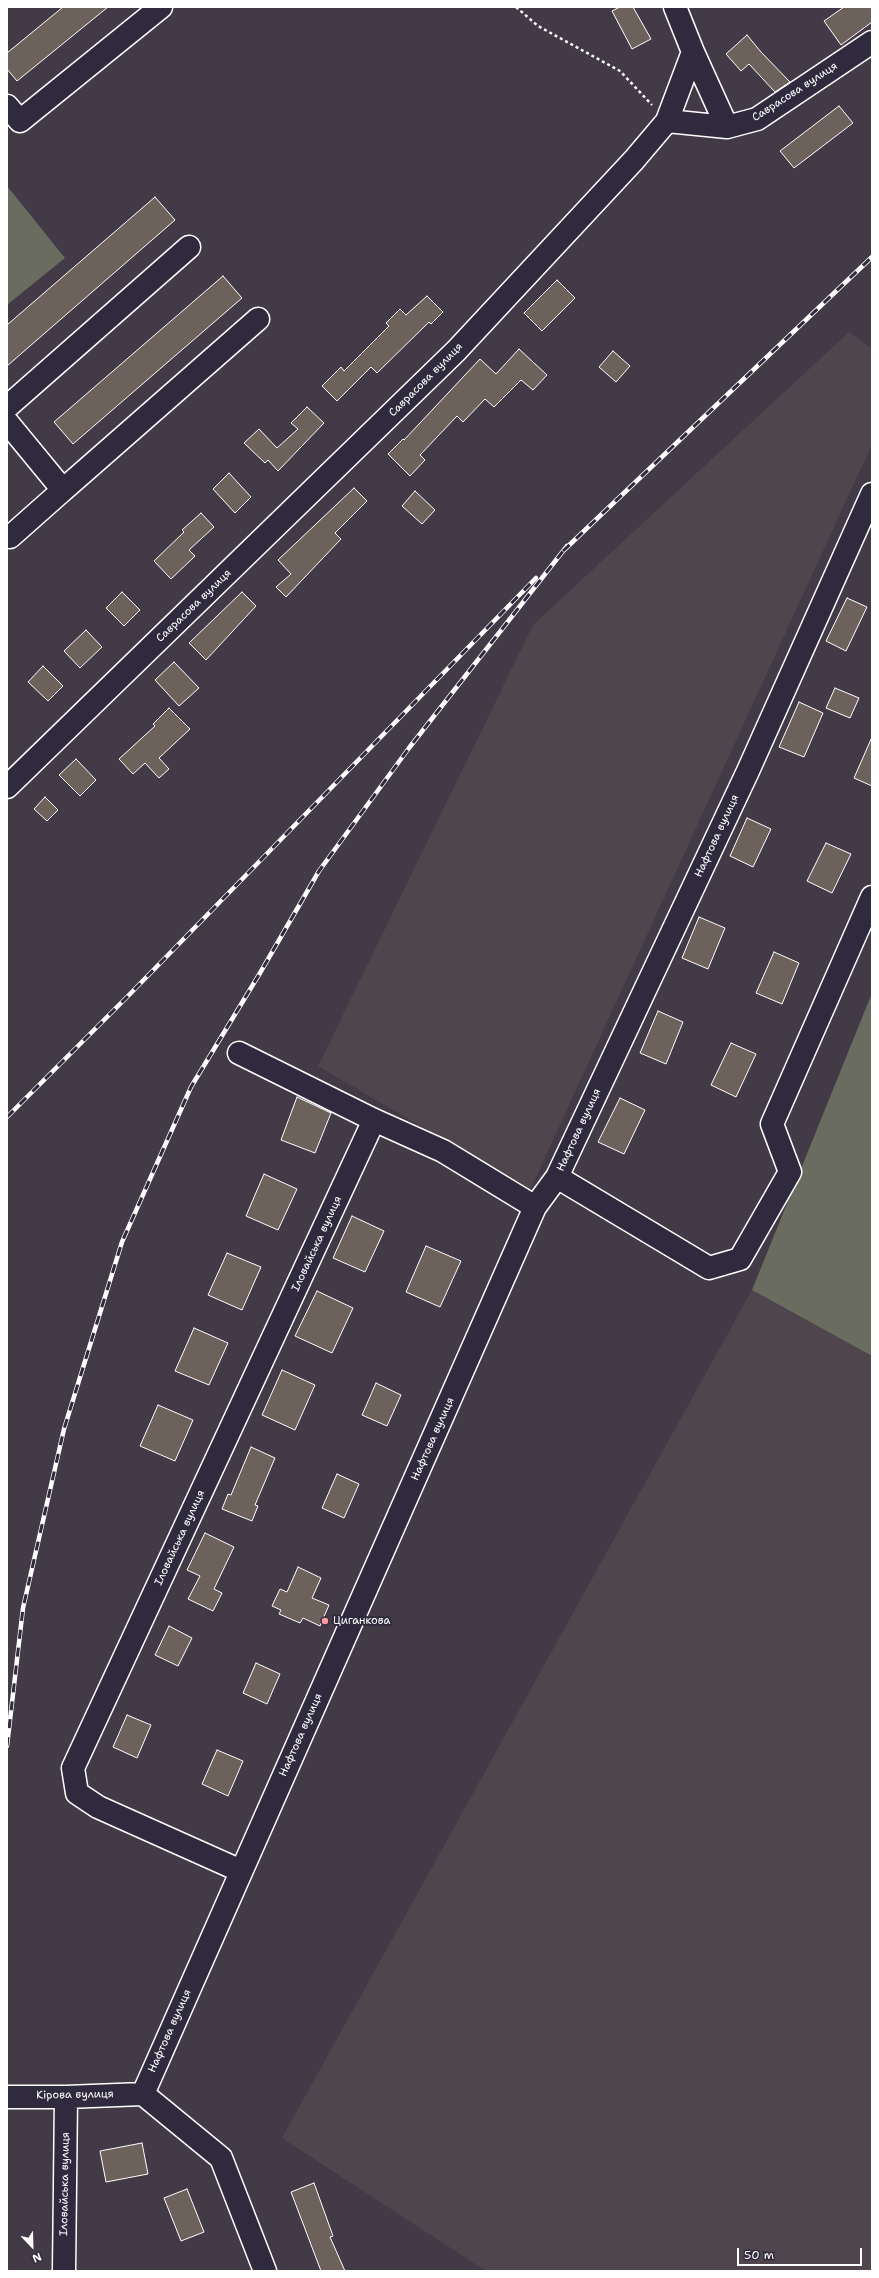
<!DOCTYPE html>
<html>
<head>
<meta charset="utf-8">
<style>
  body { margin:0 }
  #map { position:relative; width:879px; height:2278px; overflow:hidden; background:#423a46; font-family:"Shantell Sans",sans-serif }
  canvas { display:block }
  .frame { position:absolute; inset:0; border:8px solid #fff; pointer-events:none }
  .north { position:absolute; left:12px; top:2226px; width:40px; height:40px; -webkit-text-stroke:3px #2f2a3d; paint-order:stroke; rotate:157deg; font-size:11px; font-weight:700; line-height:16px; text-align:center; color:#fff }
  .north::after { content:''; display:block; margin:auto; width:14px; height:18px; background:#fff; clip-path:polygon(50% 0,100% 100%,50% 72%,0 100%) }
  .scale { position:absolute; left:737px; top:2248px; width:125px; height:18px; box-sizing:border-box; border:2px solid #fff; border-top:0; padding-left:5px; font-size:12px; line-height:14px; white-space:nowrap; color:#fff; -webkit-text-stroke:3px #2f2a3d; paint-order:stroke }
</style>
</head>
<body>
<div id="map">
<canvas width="879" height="2278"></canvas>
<div class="frame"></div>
<div class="north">N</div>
<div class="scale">50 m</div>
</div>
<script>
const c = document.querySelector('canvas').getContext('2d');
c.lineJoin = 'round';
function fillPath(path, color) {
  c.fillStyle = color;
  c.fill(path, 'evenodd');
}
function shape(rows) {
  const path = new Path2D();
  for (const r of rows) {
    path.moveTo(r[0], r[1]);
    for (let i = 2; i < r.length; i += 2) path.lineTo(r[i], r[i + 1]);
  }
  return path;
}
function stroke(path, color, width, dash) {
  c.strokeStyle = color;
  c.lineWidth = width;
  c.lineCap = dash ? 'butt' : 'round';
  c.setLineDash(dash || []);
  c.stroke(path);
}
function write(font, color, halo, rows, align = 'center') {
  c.font = font + ' "Shantell Sans",sans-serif';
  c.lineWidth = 4;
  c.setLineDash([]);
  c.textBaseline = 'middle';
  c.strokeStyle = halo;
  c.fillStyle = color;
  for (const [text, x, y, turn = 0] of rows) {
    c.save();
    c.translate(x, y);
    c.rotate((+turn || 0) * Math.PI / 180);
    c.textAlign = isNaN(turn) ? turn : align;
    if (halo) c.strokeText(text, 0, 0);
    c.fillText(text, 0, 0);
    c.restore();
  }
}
const built = shape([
  [849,332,872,349,872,444,530,1190,318,1066,533,625],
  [752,1290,872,1356,872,2271,486,2271,282,2138]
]);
const green = shape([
  [7,186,65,258,7,305],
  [872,993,872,1356,752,1290]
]);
const building = shape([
  [63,7,108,7,17,81,7,69,7,53,63,7],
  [620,7,633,7,651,39,632,49,612,11,620,7],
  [844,7,872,7,872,22,841,45,824,21,844,7],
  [747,35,761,52,790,82,775,92,749,64,741,71,726,54,747,35],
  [839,106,853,123,794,168,780,151,839,106],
  [155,197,175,220,7,366,7,325,155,197],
  [223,276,242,298,73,444,54,422,223,276],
  [557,280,575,298,542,331,524,313,557,280],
  [427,296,443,312,431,324,429,322,377,373,371,367,337,401,322,386,341,367,344,371,389,326,386,323,400,309,406,315,427,296],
  [519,349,547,375,533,390,521,380,494,407,485,399,463,422,457,416,420,455,425,460,410,476,388,454,403,439,404,440,480,359,496,374,519,349],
  [613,351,630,366,616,382,599,367,613,351],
  [307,407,324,423,278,471,268,460,265,463,244,443,259,429,277,448,298,429,291,423,307,407],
  [229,473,251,497,235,513,213,489,229,473],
  [354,488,367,501,335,533,341,539,286,597,276,587,291,574,278,560,354,488],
  [415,491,435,510,422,524,402,506,415,491],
  [201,513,214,527,189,550,195,556,171,579,154,561,184,532,182,530,201,513],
  [122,592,140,610,124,626,106,608,122,592],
  [242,592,256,606,206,660,189,643,242,592],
  [847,598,867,607,846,651,826,641,847,598],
  [86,630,102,647,80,668,64,651,86,630],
  [174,662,199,688,179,706,155,680,174,662],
  [43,666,63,686,48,701,28,682,43,666],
  [835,688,859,698,850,718,826,708,835,688],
  [799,702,823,713,804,757,779,747,799,702],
  [169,708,190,729,159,758,169,769,159,778,145,763,133,774,119,759,155,726,153,724,169,708],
  [872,737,872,786,854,778,872,737],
  [76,759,96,780,80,796,59,775,76,759],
  [45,797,58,810,47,821,34,809,45,797],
  [747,818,771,829,753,867,730,856,747,818],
  [826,843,851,854,832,893,807,881,826,843],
  [699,917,725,928,708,969,682,958,699,917],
  [774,952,799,963,782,1004,756,993,774,952],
  [658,1011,683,1022,666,1064,640,1053,658,1011],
  [731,1043,756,1054,736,1097,711,1085,731,1043],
  [297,1097,331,1113,315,1153,281,1140,297,1097],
  [620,1098,645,1110,624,1154,598,1142,620,1098],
  [264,1174,297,1189,278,1230,246,1216,264,1174],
  [352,1216,384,1231,365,1272,333,1258,352,1216],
  [426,1246,461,1261,440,1307,406,1292,426,1246],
  [227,1253,261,1267,242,1310,208,1295,227,1253],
  [317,1291,353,1308,332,1353,295,1336,317,1291],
  [194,1328,228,1343,209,1385,175,1371,194,1328],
  [282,1370,315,1385,295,1430,262,1415,282,1370],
  [376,1383,401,1395,387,1426,362,1415,376,1383],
  [158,1405,193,1420,175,1461,140,1446,158,1405],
  [251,1447,275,1458,255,1505,258,1506,252,1521,222,1509,228,1494,231,1495,251,1447],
  [337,1474,359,1484,344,1518,322,1508,337,1474],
  [205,1533,234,1547,214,1589,222,1593,213,1611,188,1599,200,1576,187,1570,205,1533],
  [298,1567,321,1578,312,1598,329,1605,320,1626,303,1618,300,1623,279,1614,281,1610,272,1606,280,1589,287,1592,298,1567],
  [169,1626,192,1638,178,1666,155,1655,169,1626],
  [256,1663,280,1674,267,1704,243,1693,256,1663],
  [127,1715,151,1725,137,1758,113,1747,127,1715],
  [217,1750,243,1761,228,1796,202,1784,217,1750],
  [142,2143,148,2174,106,2182,100,2151,142,2143],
  [314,2183,333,2236,330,2237,345,2271,321,2271,291,2192,314,2183],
  [187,2189,204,2232,181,2241,164,2198,187,2189]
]);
const path = shape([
  [516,7,538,26,620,71,652,105]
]);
const minor = shape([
  [675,7,693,52,727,127],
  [7,106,20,121,161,7],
  [667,121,693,52],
  [7,407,189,247],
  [7,422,63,490,258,319],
  [7,536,10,537,63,490],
  [7,787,456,351,634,160,667,121,727,127,757,119,872,42],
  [239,1053,374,1120,443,1151,535,1207],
  [557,1177,709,1268,740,1259,790,1172,772,1124,872,897],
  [241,1871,98,1807,77,1793,73,1768,374,1120],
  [7,2097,66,2097,143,2094],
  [64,2271,66,2097],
  [265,2271,221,2158,143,2094,535,1207,557,1177,748,771,872,494]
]);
const rail = shape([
  [563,551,872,257],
  [7,1117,130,994,536,578],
  [7,1746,23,1608,64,1429,122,1242,191,1087,260,973,319,871,409,748,567,546]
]);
const markers = [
  [325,1621,4,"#ff9aa2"]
];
const streetNames = [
  ["Саврасова вулиця",795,92,-33],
  ["Саврасова вулиця",426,380,-45],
  ["Саврасова вулиця",194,606,-44],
  ["Нафтова вулиця",717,836,-65],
  ["Нафтова вулиця",579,1130,-65],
  ["Іловайська вулиця",317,1244,-65],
  ["Нафтова вулиця",433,1439,-66],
  ["Іловайська вулиця",180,1538,-65],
  ["Нафтова вулиця",301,1735,-66],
  ["Нафтова вулиця",170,2031,-66],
  ["Кірова вулиця",75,2095,-1],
  ["Іловайська вулиця",65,2184,-89]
];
const poiNames = [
  ["Циганкова",333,1621]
];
fillPath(built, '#4f464d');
fillPath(green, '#696c5e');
fillPath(building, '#6d615c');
stroke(building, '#fff', 1);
stroke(minor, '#fff', 25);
stroke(path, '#fff', 2.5, [3, 3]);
stroke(minor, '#2f2a3d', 22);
stroke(rail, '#fff', 4.5);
stroke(rail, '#2f2a3d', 3, [9]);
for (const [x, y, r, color] of markers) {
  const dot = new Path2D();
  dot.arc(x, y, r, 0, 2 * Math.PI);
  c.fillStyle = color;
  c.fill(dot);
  stroke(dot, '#2f2a3d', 1.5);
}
write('11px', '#fff', '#2f2a3d', streetNames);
write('11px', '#fff', '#2f2a3d', poiNames, 'left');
</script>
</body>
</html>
